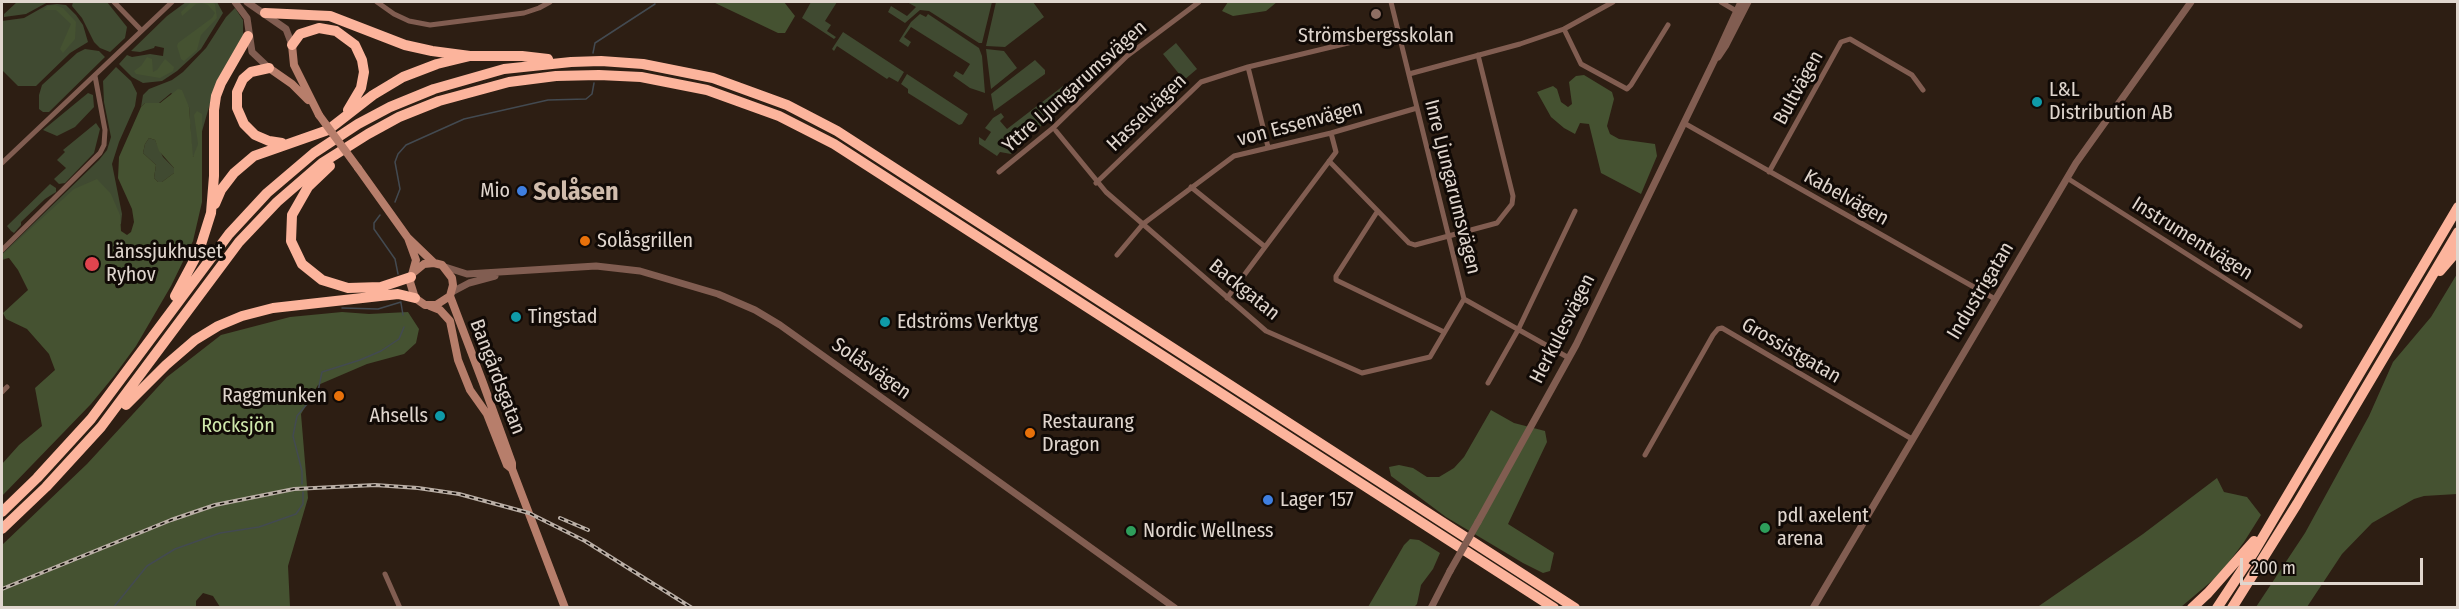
<!DOCTYPE html>
<html>
<head>
<meta charset="utf-8">
<style>
  body { margin:0 }
  #map { position:relative; width:2459px; height:609px; overflow:hidden; background:#2d1e13; font-family:"Fira Sans Condensed",sans-serif }
  canvas { display:block }
  .frame { position:absolute; inset:0; border:3px solid #e0d6ce; pointer-events:none }
  .scale { position:absolute; left:2240px; top:558px; width:183px; height:27px; box-sizing:border-box; border:3px solid #e0d6ce; border-top:0; padding-left:8px; font-size:18px; line-height:21px; white-space:nowrap; color:#e0d6ce; -webkit-text-stroke:4px #110a06; paint-order:stroke }
</style>
</head>
<body>
<div id="map">
<canvas width="2459" height="609"></canvas>
<div class="frame"></div>
<div class="scale">200 m</div>
</div>
<script>
const c = document.querySelector('canvas').getContext('2d');
c.lineJoin = 'round';
function fillPath(path, color) {
  c.fillStyle = color;
  c.fill(path, 'evenodd');
}
function shape(rows) {
  const path = new Path2D();
  for (const r of rows) {
    path.moveTo(r[0], r[1]);
    for (let i = 2; i < r.length; i += 2) path.lineTo(r[i], r[i + 1]);
  }
  return path;
}
function stroke(path, color, width, dash) {
  c.strokeStyle = color;
  c.lineWidth = width;
  c.lineCap = dash ? 'butt' : 'round';
  c.setLineDash(dash || []);
  c.stroke(path);
}
function write(font, color, halo, rows, align = 'center') {
  c.font = font + ' "Fira Sans Condensed",sans-serif';
  c.lineWidth = 6;
  c.setLineDash([]);
  c.textBaseline = 'middle';
  c.strokeStyle = halo;
  c.fillStyle = color;
  for (const [text, x, y, turn = 0] of rows) {
    c.save();
    c.translate(x, y);
    c.rotate((+turn || 0) * Math.PI / 180);
    c.textAlign = isNaN(turn) ? turn : align;
    if (halo) c.strokeText(text, 0, 0);
    c.fillText(text, 0, 0);
    c.restore();
  }
}
const green = shape([
  [17,2,48,2,26,14,4,17,4,14],
  [73,2,107,2,127,27,125,38,110,52,100,48,94,42,82,18,72,6],
  [186,2,217,2,223,13,201,49,177,71,162,81,143,83,132,77,119,64,127,55,132,57,150,54,163,56,164,48,155,46,154,48,140,52,131,51,167,16],
  [811,2,837,2,825,21,831,25,827,31,836,37,834,39,802,18],
  [907,2,992,2,982,43,979,43,929,11,920,10,905,23,888,12,891,6,907,16,916,7],
  [996,2,1033,2,1044,17,1005,47,986,46],
  [57,4,66,5,76,15,83,25,88,42,70,53,36,86,18,86,2,70,2,21,24,18,47,5],
  [235,8,243,20,243,36,215,86,195,156,192,157,189,107,171,93,159,103,145,103,141,107,143,95,149,89,172,80,183,72,206,48,226,17],
  [920,14,926,17,928,14,979,48,982,56,985,93,970,88,953,76,956,71,963,75,970,64,911,27,904,37,911,42,908,47,899,41,911,22],
  [843,32,904,72,898,82,889,77,887,79,837,46,834,51,832,49],
  [1176,43,1197,69,1184,80,1163,54],
  [85,49,99,51,105,57,49,112,43,112,39,109,39,95,42,85,77,53],
  [986,49,1004,51,1017,68,991,89],
  [1035,60,1045,70,1045,74,994,111,991,94],
  [116,67,131,81,137,93,135,106,119,142,112,164,122,214,121,224,2,260,2,254,99,160,107,150,111,137,104,102,103,81],
  [907,74,968,114,962,124,959,125,908,93,908,89,901,84],
  [1063,86,1072,97,1011,154,1000,152,997,156,979,144,979,137,985,141,991,132,985,128,993,118,1001,113,1004,117,1000,121,1007,129],
  [88,93,93,95,94,107,75,127,57,136,43,130],
  [96,123,100,129,94,153,65,183,59,184,54,179,66,168,57,160,65,152,63,150],
  [149,138,155,140,163,157,174,168,174,173,162,182,158,182,154,178,156,165,143,153,145,144],
  [50,184,56,188,56,192,45,199,21,222,21,225,14,233,11,231,7,226]
]);
const forest = shape([
  [191,2,212,2,215,4,217,18,201,35,197,50,184,61,181,59,177,46,178,43,212,18,215,13,208,5,202,3,196,4,182,16,181,12],
  [713,2,784,2,795,16,785,33,778,33],
  [1228,2,1277,2,1266,11,1233,16,1222,11],
  [55,5,63,8,76,22,75,39,63,53,60,49,71,24,56,10,43,10,48,6],
  [147,57,152,59,153,72,157,70,165,59,174,67,173,71,160,78,136,74,134,71,141,66],
  [1584,75,1612,92,1614,99,1607,126,1610,134,1619,139,1655,144,1657,156,1641,194,1601,173,1589,124,1580,123,1575,134,1564,128,1551,117,1537,92,1553,86,1557,89,1561,102,1568,107,1572,104,1569,82,1576,76],
  [178,89,182,90,189,107,193,157,198,144,194,115,197,111,202,114,202,202,193,241,171,286,136,346,114,376,91,404,2,496,2,464,19,445,42,426,35,388,55,370,49,354,27,329,6,319,3,313,28,290,18,270,9,258,4,258,2,255,74,189,97,179,111,194,120,215,121,231,127,235,131,232,134,222,132,209,118,178,119,157,141,107,145,103,160,103],
  [149,138,155,140,159,151,174,168,174,173,162,182,158,182,154,178,156,165,143,153,145,144],
  [2457,274,2457,494,2424,496,2414,499,2372,523,2342,554,2307,607,2256,607,2305,533,2369,416,2393,362,2431,317],
  [342,312,369,314,408,312,419,329,416,343,404,354,367,364,318,385,301,414,308,498,288,566,290,607,220,607,213,596,203,593,196,601,196,607,2,607,2,545,87,464,167,377,221,335,290,317],
  [1491,410,1514,423,1545,431,1547,442,1508,524,1554,553,1550,571,1543,573,1523,563,1446,517,1391,476,1389,467,1399,465,1413,468,1427,477,1439,477,1454,468,1464,457],
  [2217,478,2224,492,2247,497,2261,515,2244,542,2220,574,2181,607,2036,608,2143,534],
  [1410,539,1419,540,1440,553,1433,569,1421,585,1417,604,1414,607,1368,607,1404,545]
]);
const stream = shape([
  [593,53,595,43,655,4],
  [395,202,400,189,395,162,398,154,406,145,464,119,548,100,586,99,592,94,594,83],
  [380,215,374,223,374,229,395,259,398,274],
  [401,303,403,315],
  [342,308,378,309,401,302],
  [302,484,302,471,293,436,297,416,318,391,322,372,360,360,381,351,399,339,404,327],
  [113,608,147,566,175,549,220,533,259,527,296,514,303,504,303,492]
]);
const minor = shape([
  [114,2,141,30],
  [377,2,394,14,409,21,430,25,524,13,539,8,550,2],
  [1391,2,1464,299,1569,358],
  [1721,2,1738,12],
  [1564,29,1581,64,1627,89,1631,85,1668,25],
  [1248,67,1268,147],
  [1409,74,1520,44,1564,29,1613,2],
  [1684,123,1995,299],
  [1056,131,1106,192,1266,331,1362,373,1430,357,1464,299],
  [1329,161,1409,243,1415,245,1497,223,1512,204,1513,196,1478,55],
  [2,163,172,2],
  [999,172,1053,128,1127,56,1199,2],
  [1769,172,1841,42,1850,39,1912,75,1923,90],
  [2067,178,2300,326],
  [1096,183,1201,82,1248,67,1398,31],
  [1191,187,1264,246],
  [1377,212,1336,276,1336,280,1444,332],
  [2,250,100,153,104,145,105,130,95,76],
  [1117,255,1143,224,1234,156,1331,133,1417,108],
  [1227,298,1336,152,1331,133],
  [1488,383,1518,330,1575,211],
  [2,392,7,387],
  [1645,455,1713,335,1718,329,1722,328,1912,439],
  [385,574,400,608]
]);
const tertiary = shape([
  [235,2,247,18,252,52,269,68],
  [247,2,286,29,292,45],
  [1718,57,1726,45,1748,2],
  [445,267,467,274,596,266,640,271,718,294,755,310,780,325,850,375,1175,608],
  [452,292,469,283,495,276],
  [1478,522,1576,345,1714,61,1741,2],
  [1431,608,1450,571],
  [1813,608,2076,163,2191,2]
]);
const secondary = shape([
  [292,45,294,65,319,115],
  [269,68,292,84,308,100],
  [358,168,408,238,434,263],
  [408,238,416,260,410,282,415,298,425,305,436,305,450,296,453,285,452,278,442,265,434,263,424,264,413,273],
  [450,296,483,383,512,463,512,469,565,608],
  [430,306,440,310,450,321,458,360,470,390,487,414,507,465,512,469]
]);
const motorway = shape([
  [265,13,330,16,405,45,432,51,470,56,522,56,548,59],
  [292,45,300,34,319,28,336,31,355,45,362,60,364,72,361,88,348,110],
  [269,68,251,72,243,79,237,92,237,108,244,124,255,135,269,141,282,143],
  [330,166,308,187,292,215,291,241,302,264,322,280,348,288,381,287,411,277],
  [215,204,221,190,234,173,254,156,328,130,373,95,403,77,437,64,470,56],
  [2440,271,2458,250],
  [175,296,199,251,211,213,214,176,214,110,216,96,221,83,248,36],
  [126,405,166,365,195,340,218,326,242,316,273,308,398,294,415,298],
  [2,512,37,478,91,419,229,234,267,193,314,153,358,124,390,107,434,89,504,69,571,62,601,61,643,64,713,78,787,105,837,131,1575,608],
  [2,529,46,487,101,427,239,242,277,202,322,163,368,134,399,117,439,101,509,82,556,76,599,75,641,77,707,90,779,116,834,144,1554,608],
  [2192,608,2208,593,2254,541],
  [2217,608,2254,552,2458,207],
  [2232,608,2297,504,2458,232]
]);
const rail = shape([
  [560,518,588,530],
  [2,589,171,520,215,505,294,489,375,485,418,488,459,494,529,513,585,541,692,608]
]);
const tertiaryBridge = shape([
  [1450,571,1478,522]
]);
const secondaryBridge = shape([
  [319,115,358,168]
]);
const markers = [
  [1376,14,6,"#8d6e63"],
  [2037,102,6,"#0f9aa8"],
  [522,191,6,"#3f7fe0"],
  [585,241,6,"#e8710a"],
  [92,264,8,"#e0444e"],
  [516,317,6,"#0f9aa8"],
  [885,322,6,"#0f9aa8"],
  [339,396,6,"#e8710a"],
  [440,416,6,"#0f9aa8"],
  [1030,433,6,"#e8710a"],
  [1268,500,6,"#3f7fe0"],
  [1765,528,6,"#2e9e5b"],
  [1131,531,6,"#2e9e5b"]
];
const poiNames = [
  ["Strömsbergsskolan",1376,36,"center"],
  ["L&L",2049,90],
  ["Distribution AB",2049,113],
  ["Mio",510,191,"right"],
  ["Solåsgrillen",597,241],
  ["Länssjukhuset",106,252],
  ["Ryhov",106,275],
  ["Tingstad",528,317],
  ["Edströms Verktyg",897,322],
  ["Raggmunken",327,396,"right"],
  ["Ahsells",428,416,"right"],
  ["Restaurang",1042,422],
  ["Dragon",1042,445],
  ["Lager 157",1280,500],
  ["pdl axelent",1777,516],
  ["arena",1777,539],
  ["Nordic Wellness",1143,531]
];
const streetNames = [
  ["Yttre Ljungarumsvägen",1075,87,-42],
  ["Bultvägen",1799,88,-61],
  ["Hasselvägen",1147,113,-44],
  ["von Essenvägen",1300,124,-15],
  ["Inre Ljungarumsvägen",1452,187,76],
  ["Kabelvägen",1846,198,29],
  ["Instrumentvägen",2192,239,32],
  ["Backgatan",1244,290,39],
  ["Industrigatan",1981,291,-59],
  ["Herkulesvägen",1563,329,-63],
  ["Grossistgatan",1791,351,30],
  ["Solåsvägen",871,369,35],
  ["Bangårdsgatan",497,377,69]
];
const parkNames = [
  ["Rocksjön",238,426]
];
const districtNames = [
  ["Solåsen",576,193]
];
fillPath(green, '#404a31');
fillPath(forest, '#455231');
stroke(stream, '#434a51', 1.5);
stroke(minor, '#815d51', 5);
stroke(tertiary, '#815d51', 7);
stroke(secondary, '#b77e6b', 8);
stroke(motorway, '#fcb49c', 10);
stroke(rail, '#baafa6', 4);
stroke(rail, '#110a06', 1.5, [4.5]);
stroke(tertiaryBridge, '#815d51', 7);
stroke(secondaryBridge, '#b77e6b', 8);
for (const [x, y, r, color] of markers) {
  const dot = new Path2D();
  dot.arc(x, y, r, 0, 2 * Math.PI);
  c.fillStyle = color;
  c.fill(dot);
  stroke(dot, '#110a06', 2);
}
write('20px', '#e0d6ce', '#110a06', poiNames, 'left');
write('20px', '#e0d6ce', '#110a06', streetNames);
write('20px', '#cfe8ac', '#110a06', parkNames);
write('bold 26px', '#d0bcac', '#110a06', districtNames);
</script>
</body>
</html>
